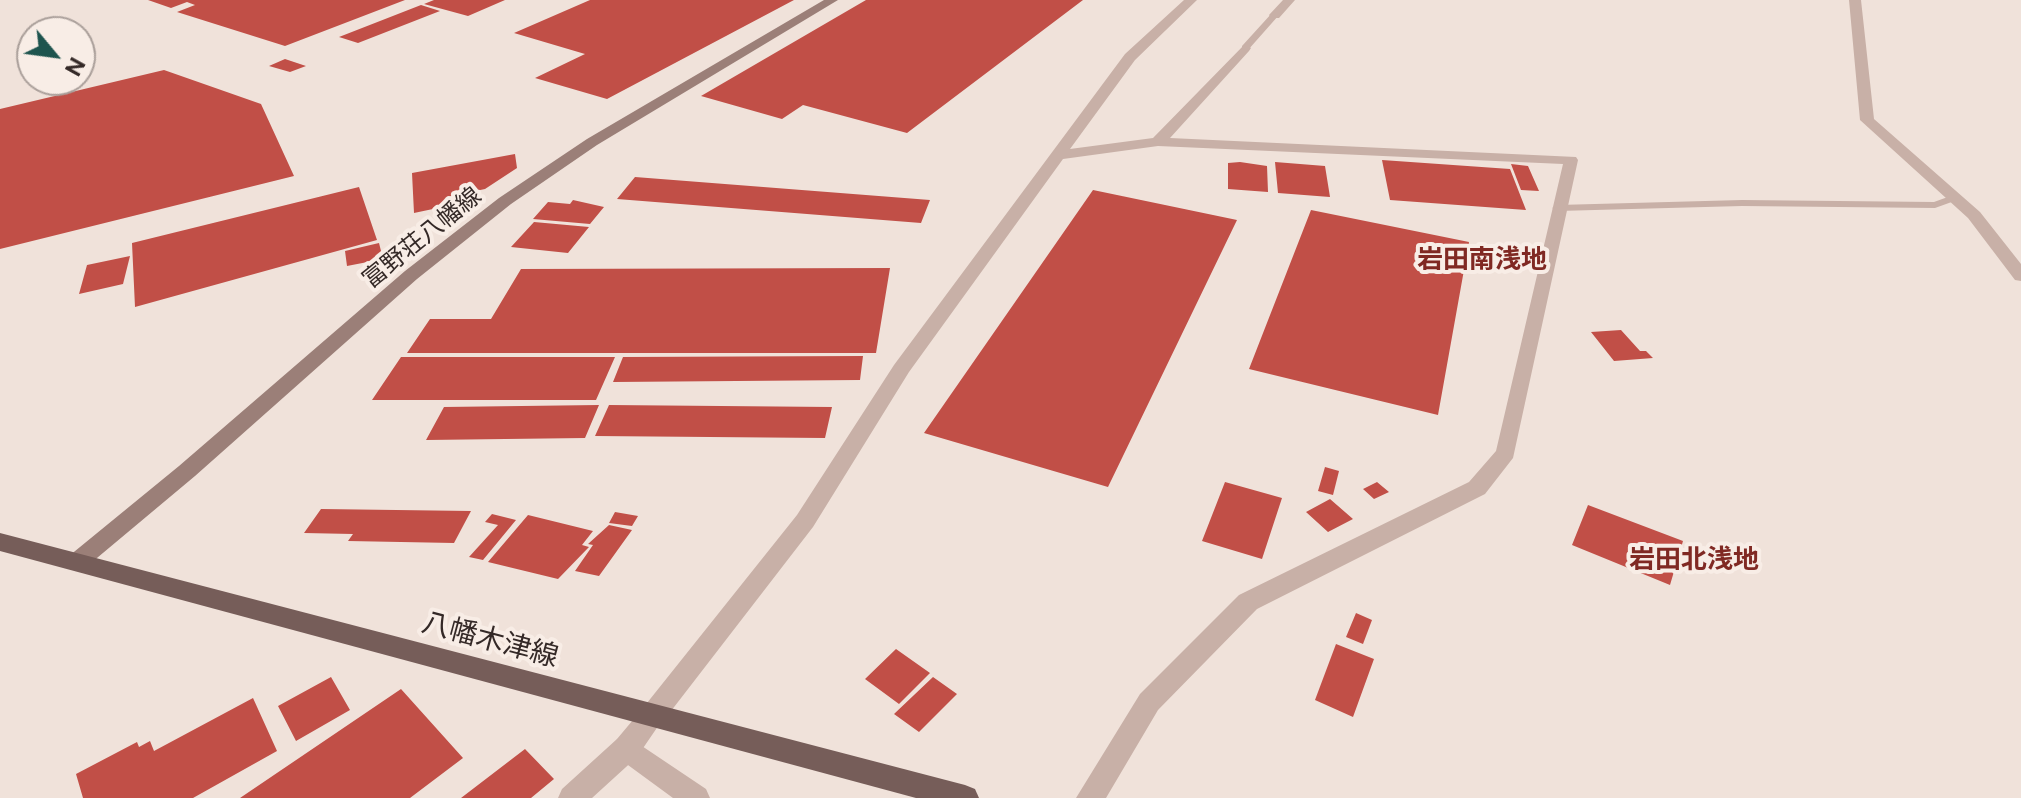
<!DOCTYPE html>
<html>
<head>
<meta charset="utf-8">
<style>
  body { margin:0 }
  #map { position:relative; width:2021px; height:798px; overflow:hidden; background:#f0e2da; font-family:"Public Sans",sans-serif }
  canvas { display:block }
  .north { position:absolute; left:16px; top:16px; width:80px; height:80px; box-sizing:border-box; background:#f8ede6; border:2px solid #aa9f9a; border-radius:50%; rotate:119deg; font-size:22px; font-weight:700; line-height:32px; text-align:center; color:#342927 }
  .north::after { content:''; display:block; margin:auto; width:28px; height:36px; background:#1e544e; clip-path:polygon(50% 0,100% 100%,50% 72%,0 100%) }
</style>
</head>
<body>
<div id="map">
<canvas width="2021" height="798"></canvas>
<div class="north">N</div>
</div>
<script>
const c = document.querySelector('canvas').getContext('2d');
c.lineJoin = 'round';
function fillPath(path, color) {
  c.fillStyle = color;
  c.fill(path, 'evenodd');
}
function shape(rows) {
  const path = new Path2D();
  for (const r of rows) {
    path.moveTo(r[0], r[1]);
    for (let i = 2; i < r.length; i += 2) path.lineTo(r[i], r[i + 1]);
  }
  return path;
}
function write(font, color, halo, rows, align = 'center') {
  c.font = font + ' "Public Sans","Noto Sans JP",sans-serif';
  c.lineWidth = 8;
  c.setLineDash([]);
  c.textBaseline = 'middle';
  c.strokeStyle = halo;
  c.fillStyle = color;
  for (const [text, x, y, turn = 0] of rows) {
    c.save();
    c.translate(x, y);
    c.rotate((+turn || 0) * Math.PI / 180);
    c.textAlign = isNaN(turn) ? turn : align;
    if (halo) c.strokeText(text, 0, 0);
    c.fillText(text, 0, 0);
    c.restore();
  }
}
const building = shape([
  [148,0,405,0,285,46,177,12,195,5,187,2,171,8],
  [434,0,505,0,468,16,424,4],
  [590,0,794,0,607,99,535,78,585,54,514,33],
  [866,0,1083,0,907,133,803,105,782,119,701,96],
  [421,5,440,11,358,43,339,37],
  [285,59,306,66,290,72,269,66],
  [164,70,261,104,294,176,0,249,0,109],
  [515,154,517,168,485,189,447,197,447,206,414,213,412,173],
  [1382,160,1510,169,1526,210,1390,200],
  [1240,162,1267,166,1268,192,1228,189,1228,163],
  [1275,162,1325,166,1330,197,1278,193],
  [1511,164,1528,166,1539,191,1521,190],
  [635,177,930,200,921,223,617,199],
  [359,187,377,240,135,307,132,243],
  [1093,190,1237,220,1108,487,924,433],
  [573,200,604,207,590,224,533,219,548,202,570,204],
  [1311,210,1469,242,1438,415,1249,369],
  [534,222,589,227,568,253,511,247],
  [379,243,383,259,347,266,345,251],
  [130,256,123,284,79,294,87,265],
  [890,268,876,353,407,353,430,319,491,319,521,269],
  [1621,330,1640,351,1646,351,1653,358,1614,361,1591,332],
  [863,356,860,380,613,382,623,357],
  [401,357,615,357,596,400,372,400],
  [599,405,585,438,426,440,444,407],
  [609,405,832,407,825,438,595,436],
  [1325,467,1339,471,1333,495,1318,491],
  [1225,482,1282,498,1262,559,1202,541],
  [1377,482,1389,492,1374,499,1363,489],
  [1330,499,1353,519,1328,532,1306,512],
  [1588,505,1683,541,1670,585,1572,545],
  [321,509,471,511,454,543,348,541,353,534,304,533],
  [615,512,638,516,632,526,609,523],
  [492,514,516,520,483,560,469,557,498,525,485,522],
  [528,515,593,531,582,545,589,547,558,579,488,562],
  [609,525,632,530,599,576,575,571,593,545,588,544],
  [1356,613,1372,620,1363,644,1346,637],
  [1336,644,1374,659,1353,717,1315,700],
  [896,649,930,673,899,704,865,679],
  [331,677,350,710,296,741,278,706],
  [933,677,957,694,919,732,894,714],
  [401,689,463,758,410,798,240,798],
  [253,698,277,751,193,798,83,798,76,774,137,742,139,747,150,741,154,751],
  [525,749,554,779,531,798,461,798]
]);
const service = shape([
  [1272,13,1279,15,1248,50,1242,50,1242,46,1272,13],
  [1956,194,1960,195,1960,199,1935,208,1742,206,1558,211,1552,208,1558,205,1742,200,1934,202,1956,194]
]);
const minor = shape([
  [1184,0,1197,0,1135,60,1070,149,1153,138,1245,44,1251,48,1249,51,1170,138,1576,157,1578,160,1513,458,1485,494,1257,609,1158,710,1106,798,1076,798,1140,694,1239,595,1469,482,1496,451,1563,164,1158,146,1063,159,909,372,813,527,661,724,652,728,643,724,639,716,643,708,797,515,894,365,1125,54,1184,0],
  [1283,0,1295,0,1279,18,1271,18,1269,15,1283,0],
  [1849,0,1861,0,1874,119,1980,212,2021,264,2021,281,2015,280,1968,218,1860,120,1849,0],
  [627,736,706,789,710,798,673,798,617,757,613,748,617,739,627,736]
]);
const tertiary = shape([
  [652,704,661,708,665,716,637,757,592,798,558,798,562,789,617,739,643,708,652,704]
]);
const secondary = shape([
  [824,0,838,0,597,145,511,204,417,279,195,476,85,568,77,571,69,568,65,562,69,556,179,466,405,271,499,198,587,139,824,0]
]);
const primary = shape([
  [0,533,965,785,975,789,979,798,916,798,0,551,0,533]
]);
const streetNames = [
  ["富野荘八幡線",422,238,-39]
];
const neighbourhoodNames = [
  ["岩田南浅地",1482,260],
  ["岩田北浅地",1694,560]
];
const nearStreetnames = [
  ["八幡木津線",490,640,15]
];
fillPath(building, '#c14f47');
fillPath(service, '#c8b0a7');
fillPath(minor, '#c8b0a7');
fillPath(tertiary, '#c8b0a7');
fillPath(secondary, '#9b7f78');
fillPath(primary, '#765d59');
write('24px', '#342927', '#f8ede6', streetNames);
write('bold 26px', '#802923', '#f8ede6', neighbourhoodNames);
write('28px', '#342927', '#f8ede6', nearStreetnames);
</script>
</body>
</html>
